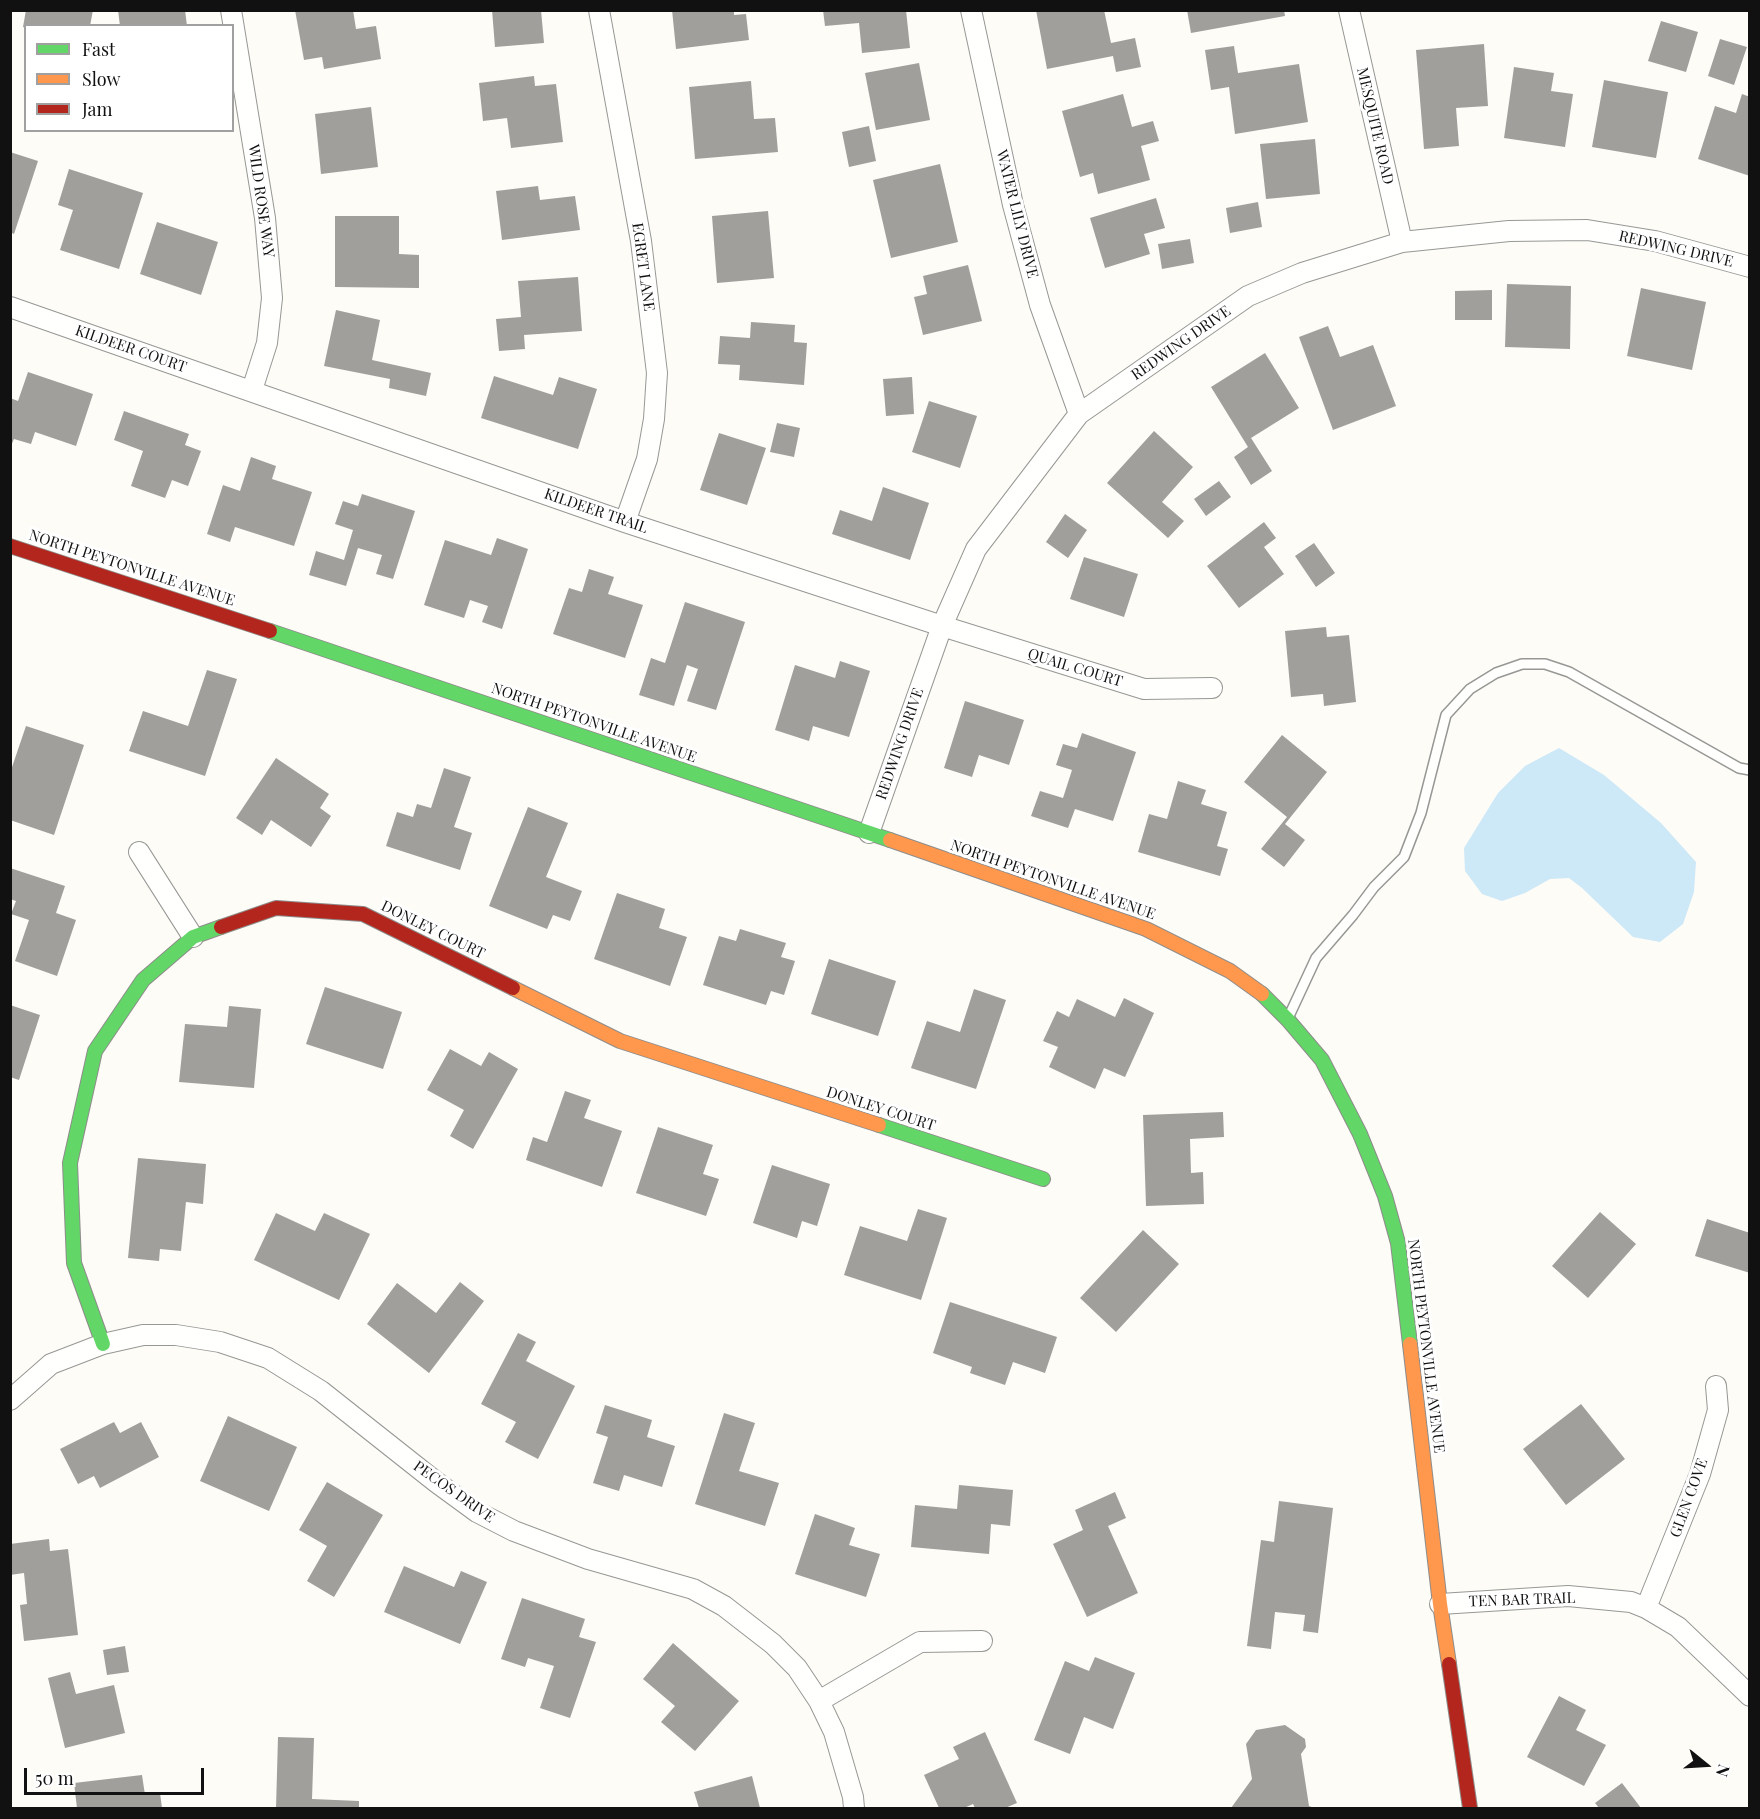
<!DOCTYPE html>
<html>
<head>
<meta charset="utf-8">
<style>
  body { margin:0 }
  #map { position:relative; width:1760px; height:1819px; overflow:hidden; background:#fdfcf7; font-family:"Playfair Display",serif }
  canvas { display:block }
  .frame { position:absolute; inset:0; border:12px solid #111; pointer-events:none }
  .legend { position:absolute; left:24px; top:24px; width:210px; height:108px; box-sizing:border-box; background:#fff; border:2px solid #a0a0a0; margin:0; padding:8px 10px; list-style:none; font-size:18px; color:#111 }
  .legend li { display:flex; align-items:center; gap:12px; height:30px }
  .legend b { width:30px; border:2px solid #a0a0a0 }
  .north { position:absolute; left:1676px; top:1735px; width:60px; height:60px; -webkit-text-stroke:4px #fff; paint-order:stroke; rotate:108deg; font-size:16px; font-weight:700; line-height:24px; text-align:center; color:#111 }
  .north::after { content:''; display:block; margin:auto; width:21px; height:27px; background:#111; clip-path:polygon(50% 0,100% 100%,50% 72%,0 100%) }
  .scale { position:absolute; left:24px; top:1768px; width:180px; height:27px; box-sizing:border-box; border:3px solid #111; border-top:0; padding-left:8px; font-size:18px; line-height:21px; white-space:nowrap; color:#111; -webkit-text-stroke:4px #fff; paint-order:stroke }
</style>
</head>
<body>
<div id="map">
<canvas width="1760" height="1819"></canvas>
<div class="frame"></div>
<ul class="legend">
<li><b style="height:8px;background:#63d668"></b>Fast</li>
<li><b style="height:8px;background:#ff974d"></b>Slow</li>
<li><b style="height:8px;background:#b3261e"></b>Jam</li>
</ul>
<div class="north">N</div>
<div class="scale">50 m</div>
</div>
<script>
const c = document.querySelector('canvas').getContext('2d');
c.lineJoin = 'round';
function fillPath(path, color) {
  c.fillStyle = color;
  c.fill(path, 'evenodd');
}
function shape(rows) {
  const path = new Path2D();
  for (const r of rows) {
    path.moveTo(r[0], r[1]);
    for (let i = 2; i < r.length; i += 2) path.lineTo(r[i], r[i + 1]);
  }
  return path;
}
function stroke(path, color, width, dash) {
  c.strokeStyle = color;
  c.lineWidth = width;
  c.lineCap = dash ? 'butt' : 'round';
  c.setLineDash(dash || []);
  c.stroke(path);
}
function write(font, color, halo, rows, align = 'center') {
  c.font = font + ' "Playfair Display",serif';
  c.lineWidth = 6;
  c.setLineDash([]);
  c.textBaseline = 'middle';
  c.strokeStyle = halo;
  c.fillStyle = color;
  for (const [text, x, y, turn = 0] of rows) {
    c.save();
    c.translate(x, y);
    c.rotate((+turn || 0) * Math.PI / 180);
    c.textAlign = isNaN(turn) ? turn : align;
    if (halo) c.strokeText(text, 0, 0);
    c.fillText(text, 0, 0);
    c.restore();
  }
}
const water = shape([
  [1559,748,1604,775,1661,823,1696,862,1694,892,1683,924,1660,942,1633,937,1582,888,1569,878,1550,879,1525,893,1502,901,1482,894,1465,871,1464,848,1498,793,1525,766]
]);
const building = shape([
  [26,10,93,10,90,26,26,26,26,28,23,27],
  [118,10,185,10,187,26,120,26],
  [295,10,353,10,356,29,376,26,381,59,324,69,322,57,304,60],
  [492,10,541,10,544,43,495,47],
  [672,10,734,10,734,15,746,14,749,40,676,49],
  [823,10,906,10,910,48,862,53,859,23,825,26],
  [1036,10,1104,10,1111,43,1135,38,1141,67,1116,72,1113,56,1047,69],
  [1187,10,1284,10,1285,16,1191,33],
  [1661,21,1698,32,1686,72,1648,61],
  [1720,39,1747,47,1734,85,1708,76],
  [1484,44,1488,106,1456,108,1459,146,1424,149,1416,50],
  [1234,46,1238,73,1299,64,1308,122,1235,134,1229,87,1211,90,1205,50],
  [919,63,930,120,876,130,865,73],
  [1514,67,1554,73,1551,91,1573,94,1565,147,1504,138],
  [534,76,535,86,556,84,563,142,511,148,507,118,483,121,479,83],
  [1604,80,1668,92,1656,158,1592,147],
  [751,81,754,119,775,118,778,152,695,159,689,87],
  [1123,94,1132,127,1153,121,1159,141,1141,146,1150,180,1098,194,1093,173,1080,177,1062,111],
  [1742,94,1750,97,1750,176,1698,159,1715,106,1736,113],
  [371,107,378,167,321,174,315,114],
  [869,126,876,161,849,167,842,132],
  [1315,139,1320,194,1266,199,1260,144],
  [10,152,38,161,14,234,10,232],
  [940,164,958,242,891,258,873,180],
  [69,169,143,193,119,269,60,250,73,210,58,205],
  [538,186,540,200,575,196,580,230,502,240,496,191],
  [1156,198,1165,228,1144,234,1150,254,1105,268,1090,218],
  [1258,202,1262,227,1230,233,1226,208],
  [768,211,774,278,717,283,712,216],
  [335,216,399,216,399,254,419,255,419,288,335,287],
  [157,222,218,242,201,295,140,274],
  [1190,239,1194,263,1162,269,1158,244],
  [968,265,982,321,923,335,914,297,927,294,923,276],
  [578,277,582,331,524,335,525,349,499,351,496,319,521,317,518,281],
  [1507,284,1571,286,1570,349,1505,347],
  [1641,288,1706,302,1692,370,1627,356],
  [1492,290,1492,320,1455,320,1455,291],
  [336,310,380,320,372,360,431,373,426,396,389,388,390,379,324,366],
  [751,322,795,325,794,342,807,343,804,385,739,380,740,365,718,364,720,336,750,338],
  [1328,326,1340,357,1373,345,1396,406,1333,430,1299,337],
  [1265,353,1299,408,1251,438,1272,471,1251,485,1234,457,1248,447,1211,387],
  [28,372,93,394,76,446,35,432,31,444,14,439,10,448,10,398,18,401],
  [494,376,553,395,559,377,597,389,578,449,481,418],
  [912,377,914,414,886,416,883,379],
  [929,401,977,416,960,468,912,452],
  [124,411,189,434,185,445,201,451,188,486,172,480,165,498,131,486,143,451,114,440],
  [777,423,800,428,794,457,770,452],
  [1154,431,1193,467,1162,502,1184,521,1168,538,1107,483],
  [719,433,766,448,747,505,700,490],
  [251,457,276,466,272,479,312,492,294,546,235,527,230,542,207,534,223,485,240,491],
  [1219,481,1231,497,1206,516,1194,499],
  [883,487,929,503,910,560,832,534,840,510,872,521],
  [362,494,415,511,393,579,376,574,382,555,358,548,346,586,309,575,316,551,344,560,353,530,335,524,343,501,358,506],
  [1065,514,1087,530,1068,558,1046,542],
  [1264,522,1276,538,1264,547,1284,574,1239,608,1207,566],
  [497,538,528,549,502,629,482,622,488,606,470,600,464,618,424,605,445,540,491,555],
  [1314,543,1335,573,1316,587,1295,556],
  [1084,557,1138,574,1124,617,1070,599],
  [589,569,614,577,608,594,643,605,625,658,553,634,569,588,582,592],
  [685,602,745,622,716,710,687,701,698,669,687,665,674,706,639,695,651,658,665,663],
  [1326,627,1327,637,1349,635,1356,702,1324,706,1323,694,1291,697,1285,631],
  [840,661,870,671,849,737,813,726,809,741,775,730,795,665,835,678],
  [207,670,237,679,205,776,129,751,143,711,188,726],
  [965,701,1024,720,1009,765,979,755,972,777,944,768],
  [26,726,84,745,54,835,10,820,10,773],
  [1082,733,1136,752,1113,821,1075,809,1068,828,1031,816,1040,791,1063,798,1072,770,1056,765,1063,744,1077,748],
  [1282,735,1327,772,1285,824,1305,840,1284,867,1261,849,1287,817,1244,782],
  [276,758,329,794,320,808,331,816,311,847,271,820,262,835,236,818],
  [444,768,471,777,454,827,472,833,460,870,386,846,397,812,413,817,417,804,431,808],
  [1178,781,1206,790,1201,804,1227,812,1217,846,1228,849,1220,876,1138,852,1149,814,1167,819],
  [528,807,568,823,546,877,582,891,570,921,553,915,547,929,489,906],
  [10,868,65,886,56,913,76,920,57,976,15,961,29,920,11,914,16,901,10,899],
  [617,893,665,909,659,928,687,937,670,986,594,959],
  [740,929,786,943,781,957,795,961,784,995,771,991,766,1005,703,985,719,936,736,941],
  [829,959,896,981,878,1036,811,1014],
  [325,987,402,1012,383,1069,306,1044],
  [974,989,1006,1000,976,1089,911,1068,927,1021,960,1032],
  [1124,998,1154,1013,1125,1077,1104,1068,1095,1089,1049,1067,1058,1047,1043,1041,1057,1011,1069,1017,1077,999,1115,1017],
  [10,1005,40,1015,19,1080,10,1077],
  [229,1006,261,1009,254,1088,179,1082,185,1024,227,1027],
  [450,1049,481,1066,489,1052,518,1069,473,1149,450,1136,464,1110,427,1090],
  [565,1091,591,1100,584,1118,622,1131,602,1187,526,1160,533,1137,547,1142],
  [1223,1112,1224,1137,1190,1139,1191,1173,1203,1172,1204,1204,1146,1206,1143,1115],
  [658,1127,713,1145,703,1174,719,1179,706,1216,636,1193],
  [138,1158,206,1164,203,1204,186,1202,181,1251,160,1249,159,1261,128,1258],
  [772,1165,830,1184,817,1226,802,1221,797,1238,753,1223],
  [918,1209,947,1218,921,1300,844,1275,860,1226,907,1241],
  [1600,1212,1636,1244,1588,1298,1552,1266],
  [276,1213,315,1231,324,1213,370,1234,339,1300,254,1260],
  [1707,1219,1750,1233,1750,1273,1695,1256],
  [1143,1230,1179,1264,1116,1332,1080,1298],
  [460,1282,484,1301,429,1373,367,1324,397,1283,436,1313],
  [950,1302,1057,1337,1045,1373,1013,1362,1005,1385,970,1373,972,1367,933,1353],
  [518,1333,536,1342,526,1361,575,1386,538,1459,505,1442,516,1422,481,1404],
  [1581,1404,1625,1459,1566,1505,1523,1449],
  [605,1405,652,1420,647,1437,675,1446,662,1487,624,1475,619,1491,593,1483,608,1437,596,1433],
  [724,1413,755,1423,739,1471,779,1483,765,1526,695,1504],
  [228,1416,297,1447,269,1511,200,1481],
  [114,1422,120,1433,141,1422,159,1457,100,1488,94,1476,78,1484,60,1449],
  [327,1482,383,1515,334,1597,307,1581,327,1546,299,1530],
  [959,1485,1013,1490,1010,1526,991,1524,989,1554,911,1547,915,1505,957,1509],
  [1115,1492,1126,1518,1108,1526,1138,1593,1087,1617,1053,1544,1083,1530,1075,1510],
  [1279,1501,1333,1508,1318,1633,1303,1631,1305,1615,1275,1612,1271,1649,1247,1646,1261,1540,1274,1542],
  [815,1514,855,1528,849,1545,880,1554,866,1597,795,1574],
  [49,1539,50,1551,68,1549,78,1635,24,1641,20,1605,27,1604,24,1573,10,1575,10,1544],
  [404,1566,454,1587,461,1571,487,1582,460,1644,384,1612],
  [522,1598,585,1619,579,1637,596,1642,570,1718,540,1708,554,1666,528,1658,525,1667,501,1659],
  [673,1643,739,1701,695,1751,661,1722,675,1706,643,1679],
  [125,1646,129,1672,107,1675,103,1650],
  [1095,1657,1135,1673,1113,1729,1084,1717,1070,1754,1034,1740,1065,1661,1089,1671],
  [70,1672,76,1694,114,1685,125,1733,65,1748,48,1678],
  [1559,1696,1586,1710,1576,1730,1606,1745,1584,1786,1527,1757],
  [1285,1725,1305,1739,1306,1747,1301,1754,1309,1806,1314,1808,1231,1808,1252,1779,1246,1744,1256,1730],
  [985,1732,1017,1803,1005,1808,975,1808,973,1804,964,1808,939,1808,924,1775,959,1759,953,1747],
  [278,1737,314,1738,312,1799,359,1801,359,1808,276,1808],
  [142,1775,145,1795,160,1793,162,1808,77,1808,74,1783],
  [752,1776,760,1808,699,1808,694,1792],
  [1622,1783,1641,1808,1599,1808,1595,1803]
]);
const lane = shape([
  [1289,1016,1316,958,1353,915,1374,887,1404,857,1421,813,1446,715,1470,689,1496,673,1522,664,1545,664,1569,672,1739,768,1750,770]
]);
const street = shape([
  [231,10,265,218,272,298,267,343,252,390],
  [599,10,641,241,657,373,654,419,647,459,625,522],
  [971,10,1013,205,1040,305,1079,414],
  [1349,10,1402,242],
  [10,307,625,522,942,626,1144,689,1212,688],
  [869,833,942,626,976,549,1079,414,1248,296,1302,273,1402,242,1509,231,1587,230,1655,241,1750,267],
  [139,852,193,937],
  [10,1400,51,1364,103,1344,143,1335,176,1335,220,1342,268,1358,321,1391,436,1482,477,1512,514,1531,588,1559,693,1589,724,1606,773,1644,797,1668,819,1701,834,1732,853,1797,854,1808],
  [1440,1604,1568,1596,1631,1602,1646,1608,1678,1627,1750,1696],
  [1646,1608,1700,1474,1718,1410,1716,1386],
  [819,1701,920,1642,982,1641]
]);
const fast = shape([
  [270,631,890,840],
  [1262,994,1288,1020,1322,1060,1360,1134,1385,1196,1398,1243,1410,1344],
  [879,1125,1043,1179],
  [103,1344,74,1263,70,1163,95,1051,143,980,193,937,221,927]
]);
const slow = shape([
  [890,840,1146,929,1230,971,1262,994],
  [513,988,620,1041,879,1125],
  [1410,1344,1440,1604,1449,1664]
]);
const jam = shape([
  [10,546,270,631],
  [221,927,276,908,363,914,513,988],
  [1449,1664,1470,1808]
]);
const streetNames = [
  ["MESQUITE ROAD",1375,126,77],
  ["WILD ROSE WAY",261,201,82],
  ["WATER LILY DRIVE",1017,214,76],
  ["REDWING DRIVE",1676,249,13],
  ["EGRET LANE",643,267,82],
  ["REDWING DRIVE",1181,343,-35],
  ["KILDEER COURT",131,349,19],
  ["KILDEER TRAIL",596,511,19],
  ["NORTH PEYTONVILLE AVENUE",132,568,18],
  ["QUAIL COURT",1075,668,17],
  ["NORTH PEYTONVILLE AVENUE",594,723,19],
  ["REDWING DRIVE",900,744,-71],
  ["NORTH PEYTONVILLE AVENUE",1053,880,19],
  ["DONLEY COURT",433,930,26],
  ["DONLEY COURT",881,1109,18],
  ["NORTH PEYTONVILLE AVENUE",1426,1346,83],
  ["PECOS DRIVE",454,1492,35],
  ["GLEN COVE",1689,1498,-70],
  ["TEN BAR TRAIL",1522,1600,-2]
];
fillPath(water, '#cde8f7');
fillPath(building, '#a19f9c');
stroke(lane, '#979795', 12);
stroke(street, '#979795', 22);
stroke(fast, '#8e8d8b', 16);
stroke(slow, '#8e8d8b', 16);
stroke(jam, '#8e8d8b', 16);
stroke(lane, '#fffffe', 9);
stroke(street, '#fffffe', 20);
stroke(fast, '#63d668', 14);
stroke(slow, '#ff974d', 14);
stroke(jam, '#b3261e', 14);
write('15px', '#111', '#fff', streetNames);
</script>
</body>
</html>
